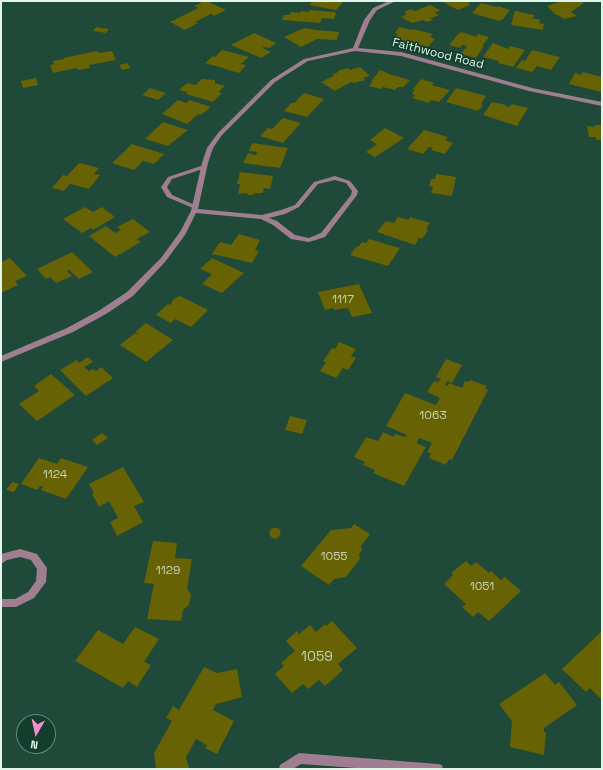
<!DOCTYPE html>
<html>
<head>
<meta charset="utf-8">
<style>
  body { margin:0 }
  #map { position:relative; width:603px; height:770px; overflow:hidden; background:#1f4939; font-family:"Space Grotesk",sans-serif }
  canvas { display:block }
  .frame { position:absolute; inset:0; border:2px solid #e1f7ed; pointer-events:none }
  .north { position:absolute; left:16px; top:714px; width:40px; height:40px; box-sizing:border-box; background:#133e2e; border:1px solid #65887a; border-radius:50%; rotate:189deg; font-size:11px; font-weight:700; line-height:16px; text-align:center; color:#e1f7ed }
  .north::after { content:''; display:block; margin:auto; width:14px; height:18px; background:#f890cb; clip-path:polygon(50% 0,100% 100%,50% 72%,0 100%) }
</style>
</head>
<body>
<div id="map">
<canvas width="603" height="770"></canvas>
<div class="frame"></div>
<div class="north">N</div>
</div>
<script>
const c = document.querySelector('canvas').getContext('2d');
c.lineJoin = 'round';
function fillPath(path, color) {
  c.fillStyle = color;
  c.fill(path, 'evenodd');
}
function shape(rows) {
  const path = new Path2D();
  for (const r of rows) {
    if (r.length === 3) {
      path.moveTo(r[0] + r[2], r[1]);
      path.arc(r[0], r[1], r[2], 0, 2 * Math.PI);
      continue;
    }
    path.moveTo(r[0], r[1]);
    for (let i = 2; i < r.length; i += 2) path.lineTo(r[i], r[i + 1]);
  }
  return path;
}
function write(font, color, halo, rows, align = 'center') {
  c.font = font + ' "Space Grotesk",sans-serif';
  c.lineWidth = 3.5;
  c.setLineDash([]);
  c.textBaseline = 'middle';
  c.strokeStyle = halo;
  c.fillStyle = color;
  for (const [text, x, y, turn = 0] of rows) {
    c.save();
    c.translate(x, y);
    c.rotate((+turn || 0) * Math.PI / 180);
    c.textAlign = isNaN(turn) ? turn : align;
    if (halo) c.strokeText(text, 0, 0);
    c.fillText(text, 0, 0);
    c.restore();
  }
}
const building = shape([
  [204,1,207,1,226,10,214,16,211,14,195,22,198,23,185,30,170,22,198,8,194,6],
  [313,1,344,1,336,10,309,5],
  [449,1,473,1,468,3,470,5,458,10,444,3],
  [562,1,578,1,584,3,571,12,577,16,564,19,558,15,556,15,547,6],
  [481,3,497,7,498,6,510,10,503,19,499,21,472,13],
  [430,5,440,10,435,13,439,15,432,18,428,17,433,20,427,22,423,20,412,23,401,17,407,14,404,12,411,9,415,11],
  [310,10,335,12,336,14,334,19,322,18,320,23,282,20,284,15,289,15,291,12,300,13,301,11,309,12],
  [515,11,534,15,533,19,540,19,539,23,544,24,543,30,511,25],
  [96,27,109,29,106,33,93,31],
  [399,27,412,30,413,29,433,34,430,37,435,39,428,47,394,38,398,34,395,33],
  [304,28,316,30,339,32,337,40,317,39,301,47,284,37],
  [462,32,476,37,478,34,489,37,482,46,484,46,476,58,461,54,467,46,462,45,460,48,449,45,459,33],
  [254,33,276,43,270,48,264,47,262,48,271,52,261,58,231,45],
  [493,43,508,49,510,46,525,50,513,67,498,63,499,61,483,57],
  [222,50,249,57,242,63,239,64,246,65,239,73,205,63,213,56,215,57],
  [532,50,551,55,560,57,551,70,537,66,532,72,516,68,522,60,525,61],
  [97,51,99,53,112,51,116,60,89,65,90,68,78,70,77,68,53,73,50,65,54,64,53,61,64,59,64,58],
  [127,63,131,68,122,70,119,65],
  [360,67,370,76,363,78,365,80,354,83,351,82,335,91,321,82,334,76,332,75,338,72,337,71,348,68,350,70],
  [380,70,392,75,410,80,403,87,398,87,395,90,383,87,381,89,369,86,373,81,371,81],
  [583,72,602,77,602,92,569,84,575,73,581,75],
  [36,78,38,85,23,88,21,81],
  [202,79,215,80,215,83,225,86,218,92,222,93,213,102,186,94,187,92,179,90,187,83,195,85],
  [421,79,434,83,432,85,450,90,439,102,431,100,429,103,412,98,415,95,412,94,414,90,413,89],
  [150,88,166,93,158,100,142,95],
  [456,88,486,96,481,104,483,105,478,111,446,102],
  [304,93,324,99,307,117,284,111,291,103,294,103],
  [178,100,186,103,190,100,211,107,201,115,198,114,187,124,162,114],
  [492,102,502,104,509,107,512,104,528,108,517,126,483,115],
  [283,118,301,123,283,143,260,136,268,128,272,129],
  [163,122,188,130,168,146,145,139],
  [595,125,602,125,602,140,596,140,596,137,589,137,587,126,595,127],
  [385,128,404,138,375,157,366,152,377,144,370,140],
  [424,130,448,137,445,140,453,143,445,154,431,150,433,148,429,147,423,154,407,149],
  [252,143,288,148,280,168,243,163,248,153,256,155,257,152,249,151],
  [132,144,164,154,154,164,143,161,134,170,112,163],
  [79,163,99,168,94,174,100,175,89,189,70,184,64,191,52,188,63,175,67,176],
  [240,172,273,176,270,189,264,188,263,193,254,193,253,195,247,195,248,193,238,194,240,184,237,184],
  [436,174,456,177,452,196,431,193,433,186,429,186,431,179,435,179],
  [85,207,93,212,102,207,115,217,93,230,91,228,82,233,63,219],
  [398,217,408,220,410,217,430,223,426,229,428,230,422,239,419,238,415,245,377,232,386,221,394,223],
  [133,219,150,232,137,239,141,242,115,257,89,236,106,226,115,233,121,230,117,227],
  [239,234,260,240,255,250,259,251,252,263,212,254,220,242,231,245],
  [369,239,400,248,388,266,350,255,356,247,358,247,362,242,366,243],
  [72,252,93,272,79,279,69,270,67,271,72,276,56,283,50,277,46,279,37,269],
  [10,258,27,276,15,281,18,285,1,293,1,262],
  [212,258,244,273,222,293,202,284,212,274,200,269],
  [359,284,372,313,352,317,348,308,334,310,333,308,325,310,318,292],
  [180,296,208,310,191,327,175,319,171,323,156,315,168,304,171,305,172,301,177,297],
  [146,323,173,340,146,362,120,345,135,333,138,335,138,334,135,332],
  [339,342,356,349,351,356,356,358,348,370,343,368,336,378,320,371,326,362,323,361,332,348,335,349],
  [88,357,93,362,84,367,89,371,93,369,96,371,101,367,113,378,86,396,60,370,77,360,79,363],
  [446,359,462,365,452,383,447,381,445,386,447,386,449,383,462,388,465,381,469,382,470,380,487,386,485,388,488,390,452,460,449,459,446,465,429,458,431,453,427,452,432,443,419,438,417,442,418,444,426,447,404,486,373,473,375,470,363,465,365,462,354,457,366,437,378,441,383,432,394,437,395,434,405,437,407,435,386,426,405,393,436,405,440,398,427,392,434,381,438,382,441,379,436,377],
  [51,374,75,395,37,421,19,404,39,391,34,386],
  [290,416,307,420,302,434,285,430],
  [102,433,108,438,97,445,92,440],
  [39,458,57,464,61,458,88,467,66,499,41,490,43,486,40,486,37,490,21,484],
  [123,467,144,502,134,506,143,522,117,536,110,522,118,518,109,501,99,507,92,494,94,493,89,484],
  [12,482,19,484,14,492,6,490],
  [354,524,370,534,361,546,362,551,359,554,360,559,346,577,334,579,329,585,301,566,331,530,351,528],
  [275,533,5.5],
  [153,541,177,543,175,558,192,559,187,589,191,594,189,605,183,610,181,621,147,619,154,584,144,583],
  [466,561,471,566,476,562,489,573,491,571,501,580,505,577,521,591,489,621,478,612,473,617,462,607,466,604,444,584,453,575,451,573],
  [332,621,357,648,338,664,343,670,325,686,319,680,308,689,303,684,292,693,275,674,284,666,281,663,295,651,286,641,297,631,299,634,310,625,316,632,325,624,326,626],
  [135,627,159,639,144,662,151,665,137,687,128,681,123,688,75,661,98,630,123,644],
  [602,631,602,700,590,688,586,692,562,669],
  [204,667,217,673,237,669,242,697,216,704,213,710,234,721,217,754,205,748,207,745,196,739,186,757,189,769,156,769,154,753,172,721,166,718,173,706,179,710],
  [545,673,555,685,559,682,577,705,544,728,544,732,546,732,544,755,510,747,512,721,499,704]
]);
const service = shape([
  [204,165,207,167,206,168,172,179,167,187,172,195,197,206,197,208,193,208,167,197,161,187,168,177,204,165]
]);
const minor = shape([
  [389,1,396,1,377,10,370,20,358,48,401,52,532,88,602,102,602,106,529,91,401,56,355,51,308,61,275,82,222,135,213,148,208,163,198,209,262,215,281,210,295,205,314,182,335,176,350,181,358,191,357,195,325,237,309,242,291,239,273,225,261,219,196,213,185,235,165,262,133,296,106,314,73,332,1,362,1,356,67,328,100,310,127,292,161,258,180,232,191,211,202,163,207,148,218,133,271,80,304,59,353,48,364,20,373,8,389,1],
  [335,180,346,183,352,191,351,195,321,233,309,238,295,235,277,221,269,218,285,214,299,207,318,184,335,180],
  [20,549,37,554,47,568,46,582,34,598,16,607,1,607,1,599,15,599,28,592,36,581,37,569,31,560,20,557,7,560,1,564,1,554,20,549],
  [299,753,438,764,442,765,443,769,369,769,301,764,293,769,279,769,280,765,299,753]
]);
const farStreetnames = [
  ["Faithwood Road",438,54,14]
];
const numberNames = [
  ["1117",343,300],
  ["1063",433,416],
  ["1124",55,475],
  ["1055",334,557],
  ["1129",168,571],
  ["1051",482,587]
];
const nearNumbernames = [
  ["1059",317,657]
];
fillPath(building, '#676203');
fillPath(service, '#9f7e8f');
fillPath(minor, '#9f7e8f');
write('12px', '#e1f7ed', '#133e2e', farStreetnames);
write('12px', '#c2d2b2', null, numberNames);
write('14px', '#c2d2b2', null, nearNumbernames);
</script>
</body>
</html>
